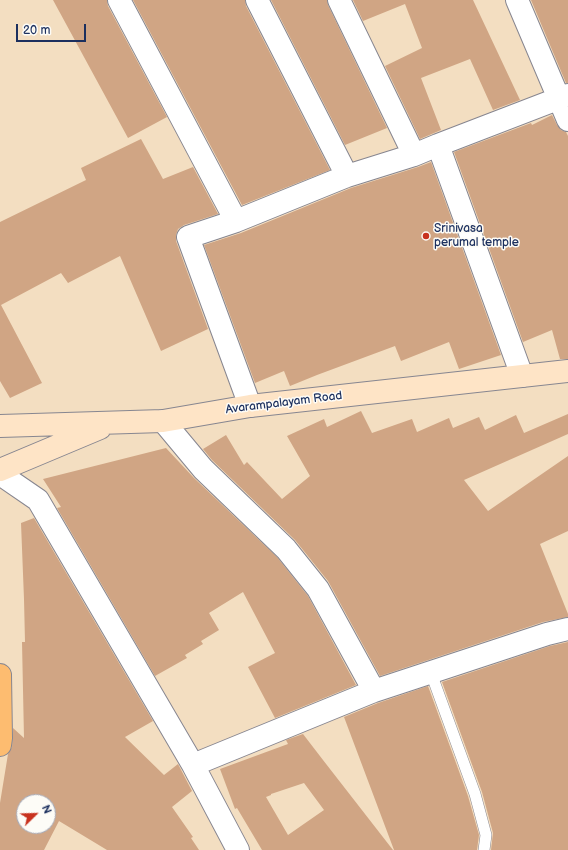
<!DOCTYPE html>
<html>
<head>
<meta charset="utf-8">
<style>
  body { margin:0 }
  #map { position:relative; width:568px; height:850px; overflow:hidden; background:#f3dec1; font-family:"Balsamiq Sans",sans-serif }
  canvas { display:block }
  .north { position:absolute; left:16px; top:794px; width:40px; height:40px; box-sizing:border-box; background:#fdfcf7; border:1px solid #a3aaba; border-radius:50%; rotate:67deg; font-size:11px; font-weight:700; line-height:16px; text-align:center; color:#1b2f5e }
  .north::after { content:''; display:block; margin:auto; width:14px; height:18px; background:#c8321e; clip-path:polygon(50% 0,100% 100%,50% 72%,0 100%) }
  .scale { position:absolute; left:16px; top:24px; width:70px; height:18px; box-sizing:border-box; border:2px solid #1b2f5e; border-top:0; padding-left:5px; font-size:12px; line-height:14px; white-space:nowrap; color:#1b2f5e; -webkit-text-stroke:3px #fdfcf7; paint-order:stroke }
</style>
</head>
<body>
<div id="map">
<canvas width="568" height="850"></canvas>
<div class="north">N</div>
<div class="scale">20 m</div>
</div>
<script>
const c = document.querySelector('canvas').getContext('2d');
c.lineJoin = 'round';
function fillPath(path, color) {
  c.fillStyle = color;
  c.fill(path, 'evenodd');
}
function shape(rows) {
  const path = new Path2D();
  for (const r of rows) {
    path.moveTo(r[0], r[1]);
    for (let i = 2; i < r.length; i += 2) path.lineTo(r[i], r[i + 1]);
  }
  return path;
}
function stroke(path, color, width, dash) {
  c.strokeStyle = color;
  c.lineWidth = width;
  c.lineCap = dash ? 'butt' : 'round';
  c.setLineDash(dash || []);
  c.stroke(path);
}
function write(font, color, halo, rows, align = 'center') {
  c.font = font + ' "Balsamiq Sans",sans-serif';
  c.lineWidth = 3;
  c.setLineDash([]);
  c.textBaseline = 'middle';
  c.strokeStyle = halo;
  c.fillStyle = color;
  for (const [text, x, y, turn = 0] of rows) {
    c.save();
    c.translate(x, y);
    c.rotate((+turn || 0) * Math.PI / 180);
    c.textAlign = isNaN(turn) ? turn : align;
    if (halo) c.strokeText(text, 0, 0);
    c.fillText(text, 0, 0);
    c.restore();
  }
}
const building = shape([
  [53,0,107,0,108,6,167,117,128,138],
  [133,0,245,0,246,6,330,170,242,205],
  [271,0,327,0,328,5,387,128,345,145],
  [353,0,473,0,520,100,493,110,470,59,421,78,441,130,420,139,385,66,422,48,405,4,363,21],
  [531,0,568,0,568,83,566,83],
  [552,115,557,125,561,130,566,132,568,136,568,359,560,359,552,330,523,342,454,152,531,123,532,125],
  [141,139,163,179,193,167,218,214,184,225,178,229,176,235,176,241,208,329,161,351,120,256,68,283,61,273,1,305,42,383,10,398,0,381,0,222,86,180,81,168],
  [431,162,501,355,459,369,449,342,401,361,395,346,317,375,290,386,284,371,255,383,204,245,241,233,351,188,418,167],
  [361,411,372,433,412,419,417,432,449,418,453,428,479,417,485,430,516,415,524,433,568,414,568,434,464,480,488,511,568,456,568,531,540,544,568,614,568,617,543,622,380,676,328,581,295,540,212,460,203,449,226,435,244,465,247,462,282,499,310,476,287,436,324,419,327,427],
  [166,448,194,478,277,557,308,596,356,685,275,718,248,667,275,653,243,592,209,613,219,630,201,641,203,644,185,655,187,658,155,676,57,508,61,507,43,479],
  [34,518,153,721,125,737,164,775,178,764,192,791,172,807,193,837,191,838,199,850,107,850,59,821,44,850,0,850,0,803,8,754,12,747,13,728,24,738,22,642,25,642,24,599,21,523],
  [24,802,48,802,48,826,24,826],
  [568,642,568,850,491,850,493,833,482,792,442,682,550,646],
  [428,686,468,796,479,835,477,850,394,850,344,717,378,703],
  [303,734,323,760,393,850,262,850,237,808,235,809,220,769,288,744,286,740],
  [304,783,324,810,288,835,266,797,271,795,271,794]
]);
const service = shape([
  [431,673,475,794,486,835,484,850]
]);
const minor = shape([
  [119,0,236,221],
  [257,0,347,176],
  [339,0,414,155,438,145,522,376],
  [517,0,568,120],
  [438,145,568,95],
  [250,406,188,237,236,221,347,176,414,155],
  [163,421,203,469,286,549,318,589,374,691],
  [0,474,38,500,193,765,238,850],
  [193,765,374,691,547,634,568,629]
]);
const secondary = shape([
  [0,426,163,421,250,406,568,371],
  [0,470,100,428]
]);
const primary = shape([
  [0,675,1,738,0,745]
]);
const markers = [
  [426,236,4,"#c8321e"]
];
const poiNames = [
  ["Srinivasa",434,229],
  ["perumal temple",434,243]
];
const streetNames = [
  ["Avarampalayam Road",284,403,-7]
];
fillPath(building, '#d0a584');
stroke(service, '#878690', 12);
stroke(minor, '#878690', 24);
stroke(secondary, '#878690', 24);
stroke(primary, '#878690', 24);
stroke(service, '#fff', 11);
stroke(minor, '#fff', 22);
stroke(secondary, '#fee4c6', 22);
stroke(primary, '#fdbc70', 22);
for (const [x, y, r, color] of markers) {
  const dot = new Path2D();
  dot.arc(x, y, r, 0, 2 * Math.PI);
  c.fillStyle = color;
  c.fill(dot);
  stroke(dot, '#fdfcf7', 1.5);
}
write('12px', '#1b2f5e', '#fdfcf7', poiNames, 'left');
write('12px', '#1b2f5e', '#fdfcf7', streetNames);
</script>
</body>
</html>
